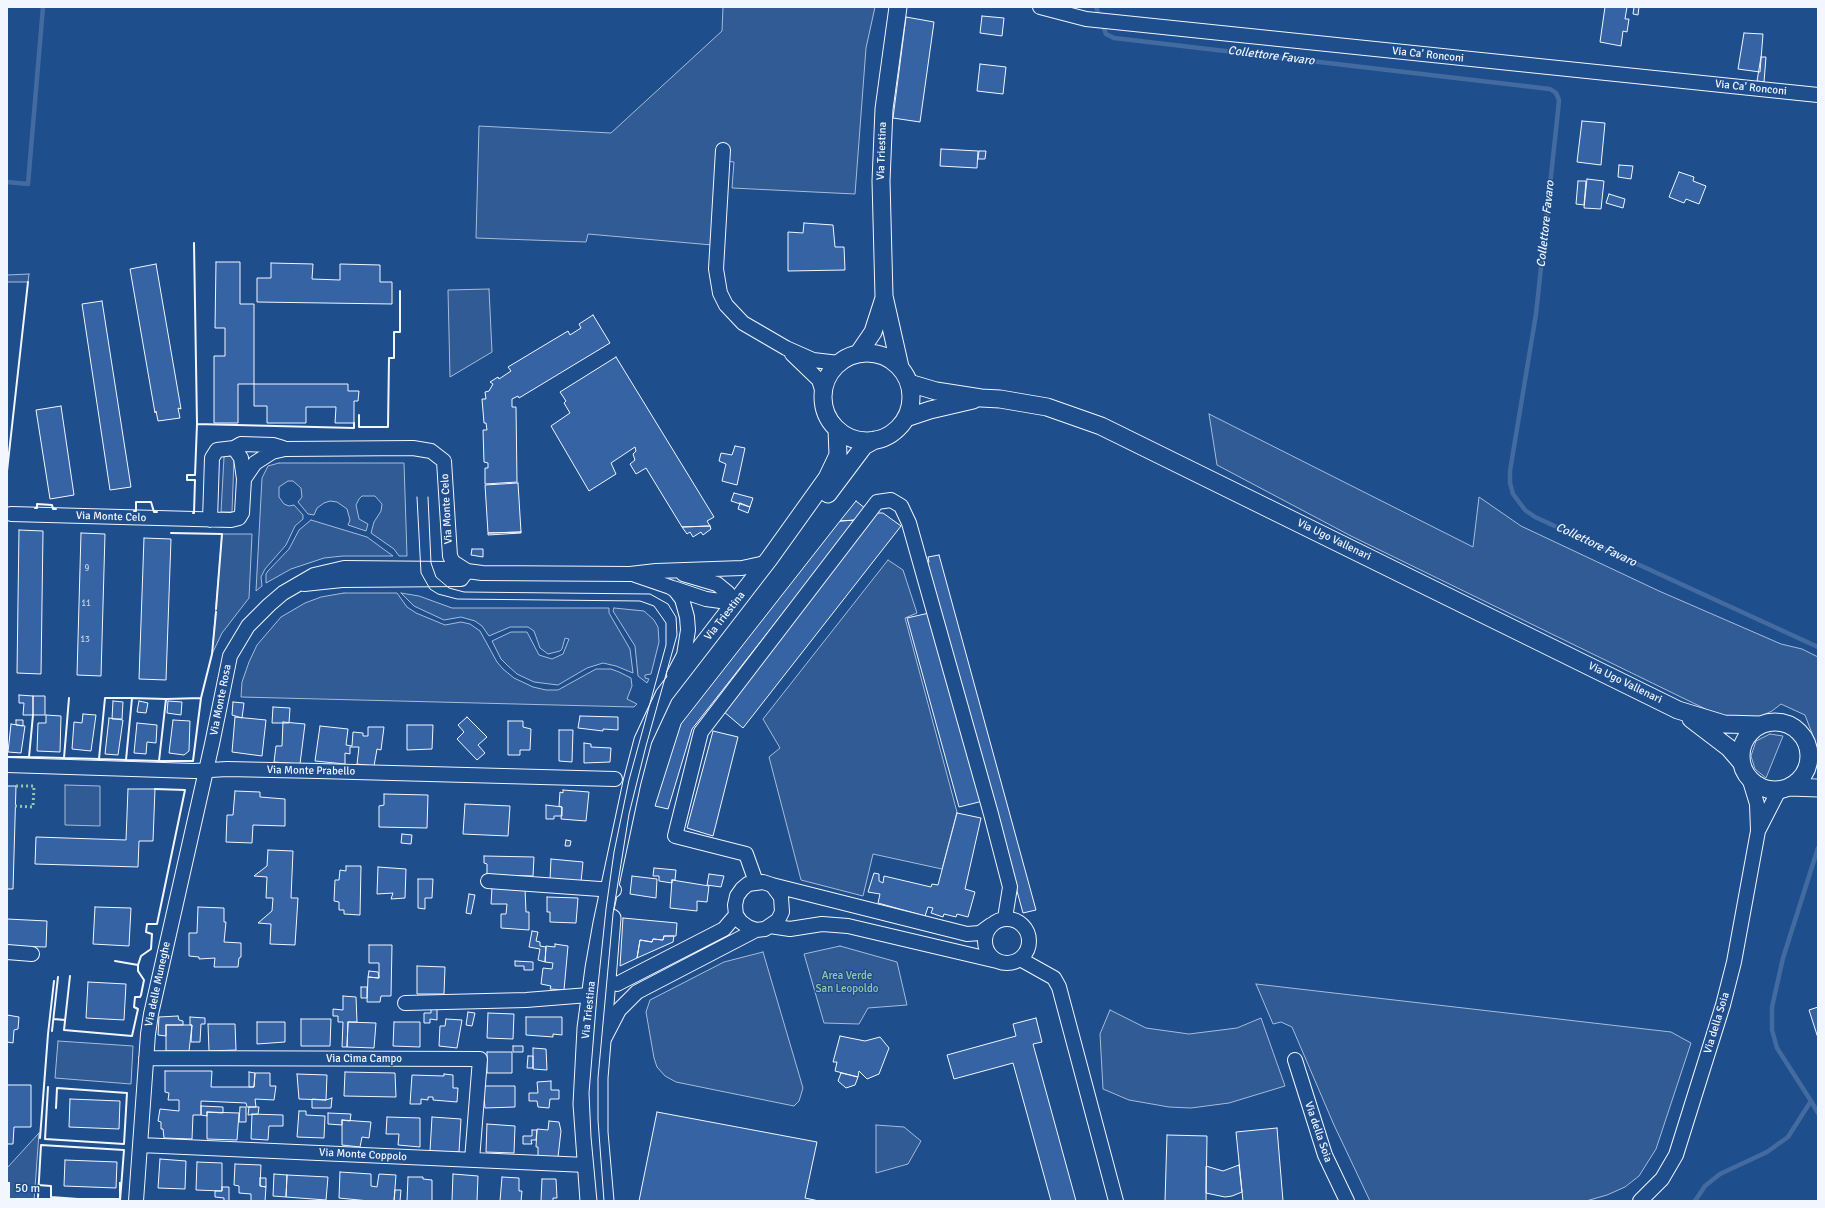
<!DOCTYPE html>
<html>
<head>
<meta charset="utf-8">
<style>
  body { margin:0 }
  #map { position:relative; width:1825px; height:1208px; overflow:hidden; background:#1f4e8c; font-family:Signika,sans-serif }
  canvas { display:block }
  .frame { position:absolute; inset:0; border:8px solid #f2f6ff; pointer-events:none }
  .scale { position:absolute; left:8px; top:1182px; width:113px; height:18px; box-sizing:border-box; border:2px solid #f2f6ff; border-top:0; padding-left:5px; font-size:12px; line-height:14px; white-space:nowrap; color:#f2f6ff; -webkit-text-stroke:3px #1f4e8c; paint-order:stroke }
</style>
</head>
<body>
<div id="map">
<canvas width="1825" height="1208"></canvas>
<div class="frame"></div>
<div class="scale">50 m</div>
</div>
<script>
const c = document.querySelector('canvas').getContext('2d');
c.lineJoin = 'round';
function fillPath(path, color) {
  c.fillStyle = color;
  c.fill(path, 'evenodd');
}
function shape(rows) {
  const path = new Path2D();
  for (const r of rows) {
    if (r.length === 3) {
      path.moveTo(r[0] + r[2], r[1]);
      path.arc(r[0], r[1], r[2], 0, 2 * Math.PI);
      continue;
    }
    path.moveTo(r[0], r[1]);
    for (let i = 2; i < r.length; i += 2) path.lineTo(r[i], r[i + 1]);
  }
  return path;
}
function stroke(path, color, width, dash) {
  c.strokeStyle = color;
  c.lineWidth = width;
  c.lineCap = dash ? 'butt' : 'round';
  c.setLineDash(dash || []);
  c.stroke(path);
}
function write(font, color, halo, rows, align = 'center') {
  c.font = font + ' Signika,sans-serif';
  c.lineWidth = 3;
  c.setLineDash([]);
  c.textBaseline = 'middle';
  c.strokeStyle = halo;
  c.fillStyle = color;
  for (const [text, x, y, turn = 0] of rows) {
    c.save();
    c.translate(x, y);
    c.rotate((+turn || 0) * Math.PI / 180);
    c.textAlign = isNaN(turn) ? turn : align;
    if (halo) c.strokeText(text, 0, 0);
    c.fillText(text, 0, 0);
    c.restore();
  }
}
const built = shape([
  [723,7,875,7,866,48,855,194,732,188,734,162,718,160,712,245,588,234,586,242,476,238,479,126,611,133,722,31,723,7],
  [29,274,28,282,7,282,7,275,29,274],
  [489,289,492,352,450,377,448,290,489,289],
  [1209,414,1473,547,1479,497,1521,526,1659,591,1781,644,1802,649,1818,657,1818,749,1805,715,1781,704,1772,711,1759,717,1726,719,1351,536,1217,465,1209,414],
  [229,455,234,458,232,512,221,512,224,457,229,455],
  [279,463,404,463,407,556,399,556,394,549,371,533,374,522,381,511,382,504,375,496,362,496,359,499,356,505,359,519,368,524,366,531,348,525,350,520,347,509,337,502,330,501,324,503,317,508,314,515,308,514,298,502,302,497,301,488,293,481,288,481,279,487,279,497,284,504,289,506,294,505,303,515,303,519,295,526,286,545,265,569,261,577,262,586,256,591,262,478,268,466,279,463],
  [311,520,367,537,393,556,343,556,324,558,291,569,266,583,266,574,268,571,289,549,299,530,311,520],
  [222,534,252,534,249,598,222,633,212,654,222,534],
  [888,560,903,570,917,613,905,618,957,812,942,869,873,854,863,896,801,880,769,757,780,748,763,719,888,560],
  [344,593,397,593,407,607,416,613,445,625,461,622,470,624,480,631,497,662,503,669,514,678,533,687,546,690,558,690,596,669,611,669,619,672,631,678,632,686,627,699,637,704,634,707,241,697,242,682,249,662,257,645,281,617,305,603,321,597,344,593],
  [401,593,419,596,452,608,609,608,609,613,630,649,633,673,616,666,603,663,587,668,558,685,534,682,517,674,507,665,501,659,492,641,511,632,527,632,539,655,552,659,563,654,569,639,565,638,562,649,560,651,548,654,540,648,534,631,528,627,510,627,489,636,482,626,475,621,461,617,444,620,414,606,401,593],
  [614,608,644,611,654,620,658,627,659,642,651,674,645,675,645,678,649,679,647,683,638,676,635,646,613,611,614,608],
  [1770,734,1783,736,1766,778,1755,769,1751,756,1756,741,1770,734],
  [65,785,100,786,100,826,65,825,65,785],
  [840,946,897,962,907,1005,868,1008,859,1024,824,1023,804,954,840,946],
  [763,952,803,1088,799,1101,794,1106,676,1082,665,1076,657,1067,654,1058,646,1012,650,1000,724,962,763,952],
  [1256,984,1671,1032,1691,1043,1656,1149,1639,1176,1625,1187,1607,1195,1586,1201,1370,1201,1334,1125,1292,1027,1281,1022,1273,1024,1256,984],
  [1110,1010,1146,1028,1189,1034,1237,1028,1261,1018,1285,1086,1229,1103,1191,1108,1169,1107,1129,1100,1103,1089,1100,1034,1110,1010],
  [58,1041,133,1046,131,1084,55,1078,58,1041],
  [876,1125,904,1127,921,1141,908,1164,876,1173,876,1125],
  [39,1133,34,1201,7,1201,7,1168,39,1133]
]);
const stream = shape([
  [1096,7,1106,34,1114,38,1550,89,1556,93,1559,100,1558,111,1536,314,1510,471,1510,483,1513,494,1525,510,1535,517,1818,647],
  [7,182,28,184,43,7],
  [1811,1101,1818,1113],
  [1695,1201,1705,1186,1720,1174,1767,1152,1788,1137,1811,1101,1777,1048,1772,1030,1772,1007,1783,958,1818,848]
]);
const building = shape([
  [1605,7,1627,7,1625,19,1629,19,1627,32,1623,31,1621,46,1600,42,1605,7],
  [1634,7,1639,7,1638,15,1633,14,1634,7],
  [982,16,1004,18,1002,36,980,33,982,16],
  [906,17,934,22,920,122,893,118,906,17],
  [1744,33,1763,34,1760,72,1738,69,1744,33],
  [1761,57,1766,57,1764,82,1757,81,1761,57],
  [980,64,1006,67,1003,94,977,91,980,64],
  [1582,121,1605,123,1601,165,1577,162,1582,121],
  [941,149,978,151,977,168,940,166,941,149],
  [979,151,986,151,985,159,978,159,979,151],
  [1619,165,1633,166,1631,179,1618,177,1619,165],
  [1679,172,1694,177,1693,181,1706,186,1699,204,1686,199,1684,203,1669,197,1679,172],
  [1587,179,1604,181,1601,209,1584,208,1587,179],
  [1578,181,1586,181,1584,205,1576,204,1578,181],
  [1609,194,1625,199,1623,208,1606,203,1609,194],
  [804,223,833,225,835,247,844,247,845,270,788,271,788,232,803,233,804,223],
  [216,262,240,262,240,304,254,304,254,384,238,384,238,423,214,423,214,356,225,356,225,328,215,328,216,262],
  [271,263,313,264,312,279,340,280,340,264,380,265,380,282,392,282,392,304,257,302,257,278,271,278,271,263],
  [156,264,181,409,178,408,180,418,158,421,156,411,155,413,130,269,156,264],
  [102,301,131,487,110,490,82,304,102,301],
  [593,315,610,343,519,398,518,396,512,399,512,407,516,407,517,482,485,484,485,468,488,468,488,463,484,462,483,430,487,430,486,423,484,423,482,399,486,399,485,392,489,391,493,384,490,382,498,377,499,379,511,371,508,367,568,331,570,335,581,328,579,324,593,315],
  [616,357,714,517,707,521,710,526,682,527,646,468,636,474,630,464,635,460,633,454,636,451,635,447,611,463,616,474,589,491,551,426,570,413,564,403,566,401,560,392,616,357],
  [254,384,348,384,348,391,359,391,358,401,354,401,354,423,335,423,336,407,306,407,306,423,267,423,267,406,254,406,254,384],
  [61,406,74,495,50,499,36,410,61,406],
  [735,446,745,448,737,485,722,481,726,464,719,461,721,453,732,455,735,446],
  [518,483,521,532,488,533,485,485,518,483],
  [734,493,753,498,750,507,731,501,734,493],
  [856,501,866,509,856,520,840,521,856,501],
  [740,503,750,507,748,513,738,509,740,503],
  [877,513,883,513,901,526,743,728,723,711,877,513],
  [856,520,692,729,668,809,655,806,681,724,840,521,856,520],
  [710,526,711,529,703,535,701,532,693,537,690,532,687,534,682,527,710,526],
  [19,530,43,531,41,674,17,673,19,530],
  [521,532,521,533,488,535,488,533,521,532],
  [81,533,105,534,101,676,77,675,81,533],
  [144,538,171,539,166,680,139,679,144,538],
  [472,549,483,549,483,557,471,555,472,549],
  [939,555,1036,910,1023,913,927,563,929,562,928,557,939,555],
  [929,613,983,801,959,807,907,618,929,613],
  [19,695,33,696,33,715,23,715,24,703,19,703,19,695],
  [33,696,45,696,45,715,33,715,33,696],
  [113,701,123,702,122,719,112,719,113,701],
  [139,701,148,703,146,713,137,712,139,701],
  [168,701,182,702,181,715,167,713,168,701],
  [233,702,244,703,242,718,232,715,233,702],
  [273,707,290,708,289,723,272,723,273,707],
  [83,714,96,715,91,751,72,749,74,722,82,723,83,714],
  [46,715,61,716,60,752,37,751,38,723,46,723,46,715],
  [580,716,618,717,618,730,603,729,603,731,578,728,580,716],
  [235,717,266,720,262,756,232,752,235,717],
  [467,717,487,737,478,745,485,753,477,760,457,739,464,732,458,725,467,717],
  [109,718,123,720,118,755,105,754,109,718],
  [16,720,23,720,23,726,16,725,16,720],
  [173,720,190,721,189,751,184,755,169,753,173,720],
  [508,721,523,721,523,727,531,729,530,750,520,750,520,755,508,755,508,721],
  [283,722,305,724,300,764,274,762,276,746,282,746,283,722],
  [137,723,157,725,156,743,147,742,146,754,134,753,137,723],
  [11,724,25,726,21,753,8,752,11,724],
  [407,725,433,725,432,749,407,750,407,725],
  [320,726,348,729,346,745,352,746,353,732,363,733,363,736,368,736,368,727,384,727,381,750,377,749,374,766,357,764,359,747,350,747,350,754,345,753,345,764,315,761,320,726],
  [559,730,573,730,572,762,559,761,559,730],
  [713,731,738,737,713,836,687,828,713,731],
  [584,743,591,744,591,747,611,748,610,762,584,763,584,743],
  [7,786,16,786,13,889,7,889,7,786],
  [128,789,155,789,153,841,139,841,138,867,35,864,36,837,126,840,128,789],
  [563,790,589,792,586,821,561,819,562,807,559,806,560,792,563,793,563,790],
  [235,791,260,792,260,797,285,799,285,826,253,825,252,843,226,842,227,815,233,815,235,791],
  [384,794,428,795,427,828,379,827,379,806,384,805,384,794],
  [465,804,510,806,508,836,463,834,465,804],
  [546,805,562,807,562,816,554,816,554,819,546,819,546,805],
  [957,813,981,818,965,889,975,892,968,917,957,914,956,917,944,914,943,917,931,913,933,908,928,907,925,916,878,903,880,894,868,892,874,873,879,874,879,881,883,883,884,876,931,887,932,884,938,885,957,813],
  [402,834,412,835,411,844,401,843,402,834],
  [566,840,571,841,570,846,565,846,566,840],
  [268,850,293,851,291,898,298,898,295,945,270,944,271,924,258,923,272,911,273,898,266,898,267,877,254,876,267,866,268,850],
  [484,856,534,857,533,876,487,875,487,864,484,863,484,856],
  [551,859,583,862,581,882,550,880,551,859],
  [346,866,361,866,360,915,344,914,344,910,339,910,339,902,334,901,335,880,339,880,340,870,346,871,346,866],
  [378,867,406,869,405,898,391,899,393,893,377,894,378,867],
  [654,868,676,870,675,880,672,880,672,883,659,881,659,876,653,876,654,868],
  [709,874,724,876,721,887,707,885,709,874],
  [632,876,657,879,656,898,630,894,632,876],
  [418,879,433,879,432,898,425,898,425,909,418,908,418,879],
  [672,880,709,886,707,902,697,901,697,911,670,908,672,880],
  [492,888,525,889,526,912,529,912,529,930,501,928,501,914,506,914,507,904,491,904,492,888],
  [469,894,475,895,471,914,466,913,469,894],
  [547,897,578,898,576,923,550,922,550,912,547,912,547,897],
  [95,907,131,908,129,946,93,944,95,907],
  [198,907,224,908,224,922,226,922,224,942,241,943,241,957,239,958,238,967,214,967,215,958,199,959,199,957,189,956,189,933,197,933,198,907],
  [623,918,677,923,676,936,664,936,663,940,653,939,652,942,640,940,637,958,620,966,623,918],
  [7,919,47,921,46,947,7,946,7,919],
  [532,931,538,932,536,941,540,942,540,946,546,947,545,962,538,960,540,949,529,947,532,931],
  [664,936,674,936,673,942,637,958,640,940,652,942,653,939,663,940,664,936],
  [555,944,568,946,564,990,550,989,551,986,541,984,543,968,552,969,553,963,545,962,546,946,555,947,555,944],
  [369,945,392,945,391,996,381,996,380,1002,367,1002,368,977,379,978,379,963,369,963,369,945],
  [515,961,533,962,533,970,524,970,524,966,515,966,515,961],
  [417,966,445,967,444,994,417,994,417,966],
  [369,971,378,972,379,978,368,977,369,971],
  [88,982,126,984,124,1020,86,1018,88,982],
  [361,987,367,987,367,998,361,998,361,987],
  [343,996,356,997,357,1022,348,1022,347,1047,342,1047,343,1022,338,1022,338,1016,333,1016,333,1009,343,1010,343,996],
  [1818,1007,1818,1038,1809,1010,1818,1007],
  [437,1008,437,1020,430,1019,430,1023,424,1023,424,1013,431,1013,431,1009,437,1008],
  [468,1012,475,1013,472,1026,466,1025,468,1012],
  [488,1013,514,1014,513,1039,487,1038,488,1013],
  [7,1015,19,1017,18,1029,14,1030,13,1043,7,1042,7,1015],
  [178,1016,179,1020,183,1021,183,1025,166,1025,166,1036,158,1035,159,1017,178,1016],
  [190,1017,205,1018,205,1024,201,1024,200,1042,191,1042,192,1025,190,1025,190,1017],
  [526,1017,562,1017,562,1035,553,1034,553,1037,526,1035,526,1017],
  [1036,1018,1042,1042,1033,1044,1076,1201,1051,1201,1013,1063,954,1079,947,1055,1016,1036,1013,1024,1036,1018],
  [301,1019,331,1019,330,1046,301,1046,301,1019],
  [446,1019,462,1020,457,1048,439,1046,440,1026,445,1026,446,1019],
  [257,1022,285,1022,285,1042,257,1044,257,1022],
  [348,1022,376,1023,374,1048,347,1047,348,1022],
  [394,1022,420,1022,420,1047,393,1046,394,1022],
  [208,1024,235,1024,236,1050,209,1051,208,1024],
  [166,1025,192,1025,189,1051,166,1051,166,1025],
  [840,1036,865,1041,880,1037,889,1048,879,1074,867,1079,859,1071,858,1077,835,1071,837,1062,833,1062,840,1036],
  [513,1046,523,1046,523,1052,513,1052,513,1046],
  [533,1048,546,1049,547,1070,533,1069,533,1048],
  [487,1052,512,1052,512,1073,487,1073,487,1052],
  [528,1056,533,1056,533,1068,527,1068,528,1056],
  [165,1071,212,1071,211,1087,254,1087,255,1073,270,1073,270,1086,276,1086,274,1100,255,1099,256,1107,247,1107,246,1103,201,1101,201,1115,193,1115,192,1139,164,1138,163,1129,161,1129,161,1122,158,1121,160,1109,179,1111,179,1100,168,1100,169,1093,165,1092,165,1071],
  [249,1072,255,1073,254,1087,249,1087,249,1072],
  [345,1072,395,1073,396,1097,344,1096,345,1072],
  [841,1073,858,1077,855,1085,846,1088,838,1081,841,1073],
  [297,1074,327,1075,326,1100,299,1099,297,1074],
  [444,1074,453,1075,453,1088,458,1088,457,1102,433,1100,433,1097,428,1097,428,1100,421,1099,421,1104,410,1104,412,1075,444,1076,444,1074],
  [551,1081,551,1090,559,1090,559,1099,550,1099,549,1108,538,1107,537,1101,529,1101,529,1093,538,1093,537,1082,551,1081],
  [7,1085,31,1085,31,1127,14,1127,13,1144,7,1144,7,1085],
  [483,1086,515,1086,515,1107,485,1108,483,1086],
  [332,1098,331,1108,312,1108,312,1099,326,1100,332,1098],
  [70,1099,120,1101,119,1129,69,1127,70,1099],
  [201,1106,223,1107,223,1113,207,1112,207,1116,201,1115,201,1106],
  [240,1107,246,1107,246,1122,239,1122,240,1107],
  [249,1107,259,1107,258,1114,248,1115,249,1107],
  [299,1111,306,1111,306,1115,325,1116,324,1138,297,1137,299,1111],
  [207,1112,239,1113,237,1140,207,1139,207,1112],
  [657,1112,817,1142,805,1198,819,1201,639,1201,657,1112],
  [328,1113,351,1114,350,1121,342,1120,342,1125,328,1124,328,1113],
  [252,1114,283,1115,283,1126,269,1126,268,1140,251,1139,252,1114],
  [387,1117,420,1118,420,1147,398,1145,399,1134,386,1134,387,1117],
  [432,1117,461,1119,459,1152,430,1151,432,1117],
  [342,1120,371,1122,369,1138,362,1137,360,1147,342,1145,342,1120],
  [549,1121,559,1122,561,1131,558,1157,538,1157,538,1147,536,1147,537,1129,548,1130,549,1121],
  [487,1124,515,1126,514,1153,486,1152,487,1124],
  [1277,1128,1283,1201,1243,1201,1236,1132,1277,1128],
  [532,1130,537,1130,536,1140,531,1140,532,1144,523,1144,523,1136,532,1136,532,1130],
  [1167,1135,1207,1136,1206,1201,1165,1201,1167,1135],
  [160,1159,186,1161,185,1189,158,1188,160,1159],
  [65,1160,117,1162,116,1188,64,1186,65,1160],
  [197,1162,222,1163,222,1191,196,1190,197,1162],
  [235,1164,261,1165,260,1186,266,1187,265,1201,251,1201,251,1194,239,1193,239,1186,234,1185,235,1164],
  [1239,1165,1242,1192,1232,1196,1225,1197,1206,1193,1206,1166,1223,1171,1239,1165],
  [340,1172,371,1174,371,1186,377,1187,379,1174,396,1175,394,1201,369,1201,339,1198,340,1172],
  [274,1174,287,1175,286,1197,273,1196,274,1174],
  [453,1174,478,1176,477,1201,452,1201,453,1174],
  [287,1175,328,1177,326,1200,286,1197,287,1175],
  [408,1177,423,1177,423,1179,432,1180,432,1201,407,1201,408,1177],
  [502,1177,519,1178,519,1191,522,1191,521,1201,500,1201,502,1177],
  [260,1178,266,1178,266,1187,260,1186,260,1178],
  [542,1179,556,1179,557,1198,553,1198,553,1201,541,1201,542,1179],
  [222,1187,229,1187,229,1201,224,1201,224,1198,215,1197,215,1191,222,1191,222,1187],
  [395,1190,401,1190,400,1201,394,1201,395,1190]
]);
const minor = shape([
  [1040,7,1086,19,1818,95],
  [723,150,716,269,720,293,726,305,743,323,786,348,813,360,839,363],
  [792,354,819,380,823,393],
  [234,448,241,458,244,479],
  [11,514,231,520,239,518,242,513,244,479,255,463,272,452,285,449,413,448,431,451,444,461,450,556,453,562,467,571,482,573,630,574,656,571,742,568,765,563],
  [210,520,212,458,217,450,234,448,241,444,273,445,283,448],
  [683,574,717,584,728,593,735,603],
  [635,575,670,587,675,590,682,599,687,617,688,630,684,655,674,674],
  [304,584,342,580,461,579,467,571],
  [673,588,706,599,735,603],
  [7,765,194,771,227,769,318,771,615,779],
  [1759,829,1779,790],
  [488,881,614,890],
  [756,882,746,854,675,836,701,732,877,502,891,500,901,506,909,523,991,814,1010,887,1005,918],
  [772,885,967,934,980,933,991,925],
  [1007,941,22],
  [770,926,790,929,822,924,848,926,997,961],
  [7,952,32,954],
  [1020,959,1054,978,1059,987,1116,1201],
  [608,978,612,983,617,984,724,929,736,915,735,905,737,896,742,889,748,884,763,882,772,885,781,897,782,912,778,920,765,929,756,930,748,927,741,922,736,915],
  [405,1003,526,1000,601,994],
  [605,1037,619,1010,637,992,756,930],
  [146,1058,480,1059,472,1160],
  [1295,1060,1325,1155,1347,1201],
  [140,1145,586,1165],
  [136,1201,148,1034,151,1014,212,744,230,656,248,626,269,605,283,593,314,575,344,568,452,569,457,565],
  [1640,1201,1662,1179,1676,1155,1723,1005,1734,962,1758,831,1757,804,1750,781]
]);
const tertiary = shape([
  [898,7,884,109,881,181,884,296,900,367],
  [867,397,44],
  [858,354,873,332,884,298],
  [909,383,936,391,981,398,1000,399,1047,407,1101,426,1678,710,1724,724,1760,725],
  [906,418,930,410,973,400],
  [828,494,864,446,875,440],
  [1691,719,1729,748,1741,762],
  [1775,756,34],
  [1790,787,1818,788],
  [589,1201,582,1104,586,1028,594,968,602,923,632,782,643,740,664,695,769,559,827,478,838,455,837,429],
  [605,1201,599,1132,599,1078,612,918]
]);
const tram = shape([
  [417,497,421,573,430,589,438,594,457,599,640,601,654,606,666,623,666,645,629,780,614,852,606,909,597,995,589,1093,591,1137,597,1201],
  [428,497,431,563,436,577,449,588,464,592,650,594,668,604,676,617,677,635,646,746,629,814,613,914,598,1078,598,1120,604,1201]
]);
const hedge = shape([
  [15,806,33,807,34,786,16,786]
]);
const wall = shape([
  [359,415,359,427,388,427,389,358,394,358,394,332,400,332,400,291],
  [197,424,354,428,354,423],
  [7,471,28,282],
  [35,508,37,508,37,504,52,505,53,509,56,509],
  [134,511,136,511,136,502,151,502,154,512,157,512],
  [193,513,194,513,195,480,187,480,187,475,195,475,197,424,194,243],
  [171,533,222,534,216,609],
  [7,694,7,697],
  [201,698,212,654,216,612],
  [7,757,29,757,33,715],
  [29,757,64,758,69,698],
  [64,758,99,759,105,698,132,698,126,760,99,759],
  [126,760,159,761,166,699,132,698],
  [159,761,193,761,201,698,166,699],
  [138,965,141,956,151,949,152,934,146,932,147,924,157,924,185,790,155,789],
  [70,976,64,1030,132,1036,138,1009,134,1007,135,997,140,997,141,995,144,980,138,971,138,965,115,961],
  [54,1019,65,1020],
  [52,1031,58,977],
  [48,1087,45,1139,124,1144,127,1093,57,1088,56,1108],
  [40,1138,48,1034,54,981],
  [38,1185,51,1186,51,1197,105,1201],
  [38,1197,41,1145,124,1150,120,1201]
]);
const numberNames = [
  ["9",87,569],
  ["11",86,604],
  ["13",85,640]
];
const streetNames = [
  ["Via Ca' Ronconi",1428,55,6],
  ["Via Ca' Ronconi",1751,88,6],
  ["Via Triestina",882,151,-88],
  ["Via Monte Celo",447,509,-93],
  ["Via Monte Celo",111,517,2],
  ["Via Ugo Vallenari",1334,540,26],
  ["Via Triestina",725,616,-52],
  ["Via Ugo Vallenari",1625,683,26],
  ["Via Monte Rosa",221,700,-79],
  ["Via Monte Prabello",311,771,1],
  ["Via delle Muneghe",158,984,-78],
  ["Via Triestina",589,1010,-84],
  ["Via della Soia",1717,1023,-73],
  ["Via Cima Campo",364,1059],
  ["Via della Soia",1318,1132,71],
  ["Via Monte Coppolo",363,1155,3]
];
const parkNames = [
  ["Area Verde",847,976],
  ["San Leopoldo",847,989]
];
const waterNames = [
  ["Collettore Favaro",1271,56,7],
  ["Collettore Favaro",1546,224,-84],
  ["Collettore Favaro",1596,545,25]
];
fillPath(built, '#305b95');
stroke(built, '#a8bbd7', 1);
stroke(stream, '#446ba0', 4.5);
fillPath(building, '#3563a3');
stroke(building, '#f2f6ff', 1);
stroke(minor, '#f2f6ff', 16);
stroke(tertiary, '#f2f6ff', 19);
stroke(minor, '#1f4e8c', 14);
stroke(tertiary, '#1f4e8c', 17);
stroke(tram, '#f2f6ff', 1);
stroke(hedge, '#97c8a6', 3, [2, 3]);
stroke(wall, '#f2f6ff', 2);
write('9px', '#c3d1e8', null, numberNames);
write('11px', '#f2f6ff', '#1f4e8c', streetNames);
write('11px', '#97c8a6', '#1f4e8c', parkNames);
write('italic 12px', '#f2f6ff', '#1f4e8c', waterNames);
</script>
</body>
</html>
